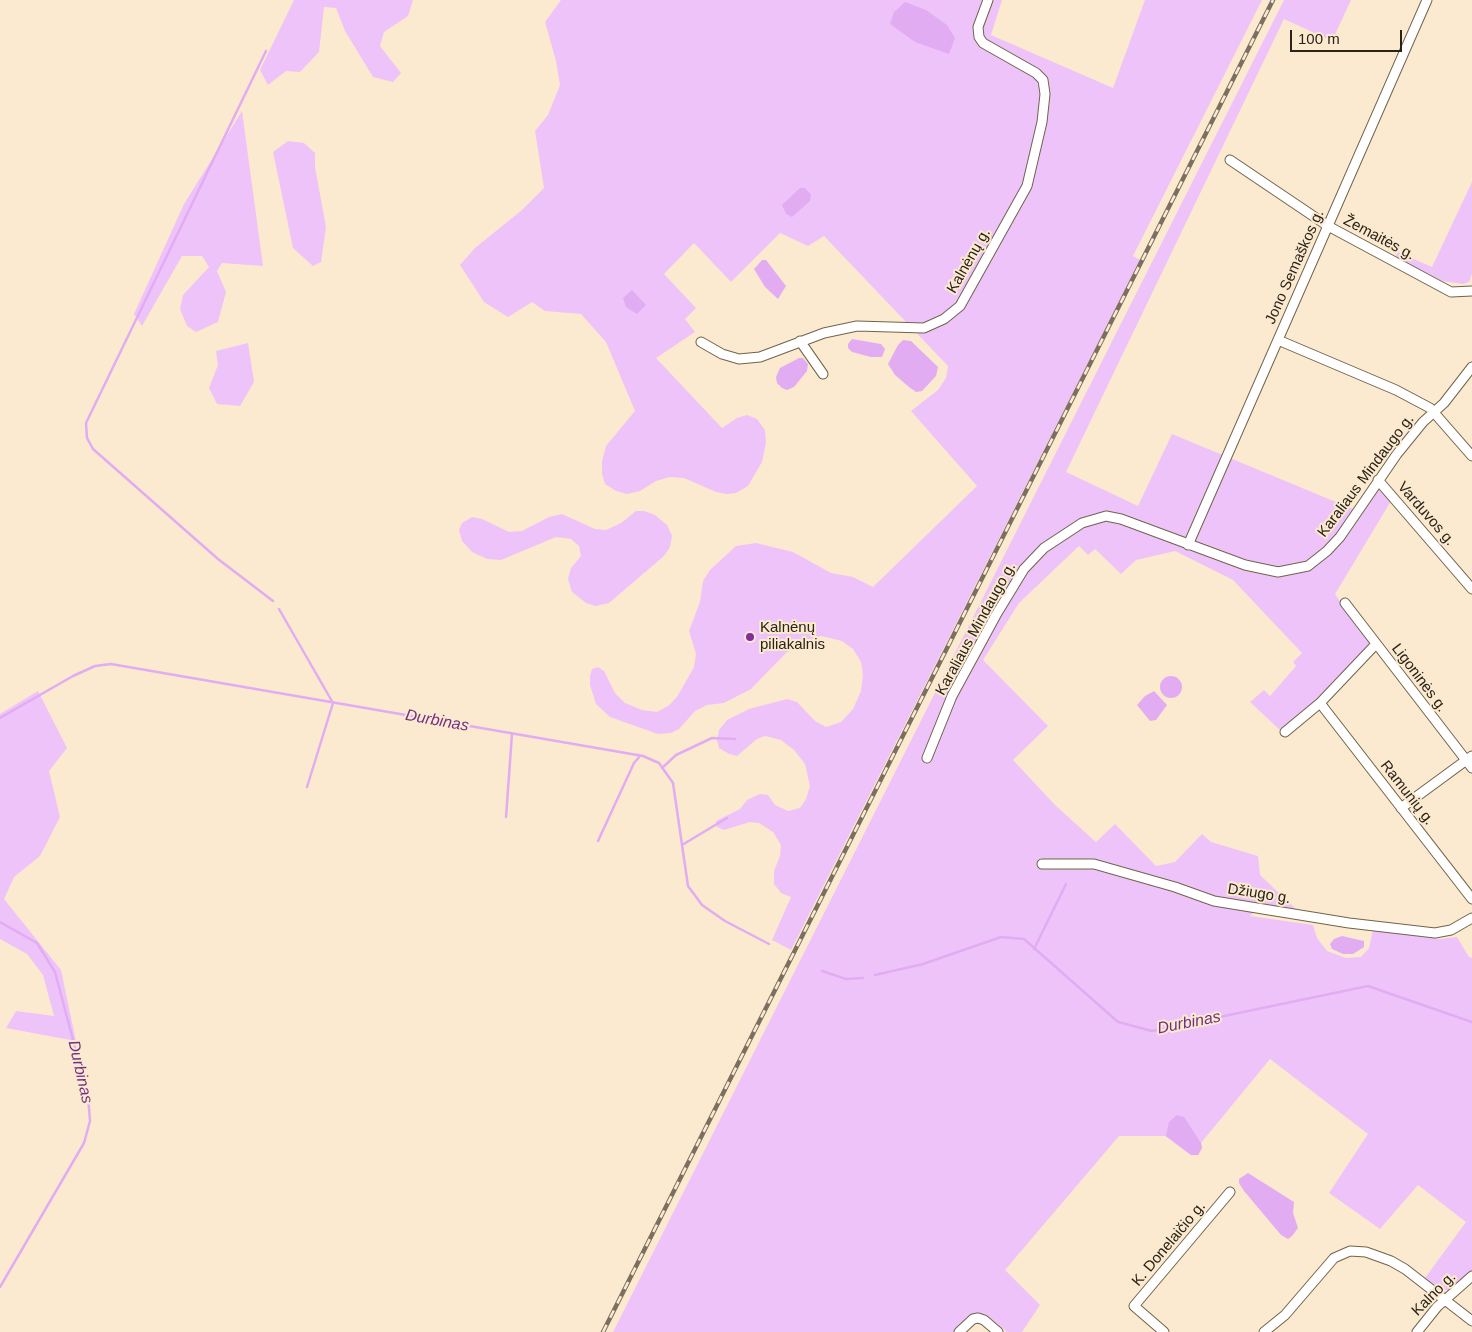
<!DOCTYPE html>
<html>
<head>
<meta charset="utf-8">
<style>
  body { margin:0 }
  #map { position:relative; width:1472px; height:1332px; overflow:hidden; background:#fbeacf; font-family:Arial,sans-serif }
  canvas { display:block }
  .scale { position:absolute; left:1290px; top:30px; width:112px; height:22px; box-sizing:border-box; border:2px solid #292319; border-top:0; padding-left:6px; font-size:15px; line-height:18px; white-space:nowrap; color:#292319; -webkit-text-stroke:4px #fbeacf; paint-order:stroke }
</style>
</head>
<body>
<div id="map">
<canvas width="1472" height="1332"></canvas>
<div class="scale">100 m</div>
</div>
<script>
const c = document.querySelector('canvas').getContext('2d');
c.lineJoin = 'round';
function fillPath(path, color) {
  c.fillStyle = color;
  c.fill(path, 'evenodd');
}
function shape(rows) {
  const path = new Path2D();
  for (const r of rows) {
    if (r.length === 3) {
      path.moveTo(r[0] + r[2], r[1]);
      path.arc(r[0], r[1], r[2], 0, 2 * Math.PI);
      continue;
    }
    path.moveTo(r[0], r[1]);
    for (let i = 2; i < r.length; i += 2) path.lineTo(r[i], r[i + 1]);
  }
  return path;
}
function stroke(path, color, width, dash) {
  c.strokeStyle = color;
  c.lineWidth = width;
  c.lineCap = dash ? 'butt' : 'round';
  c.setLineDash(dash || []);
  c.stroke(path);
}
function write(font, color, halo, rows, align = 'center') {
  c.font = font + ' Arial,sans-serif';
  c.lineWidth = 4;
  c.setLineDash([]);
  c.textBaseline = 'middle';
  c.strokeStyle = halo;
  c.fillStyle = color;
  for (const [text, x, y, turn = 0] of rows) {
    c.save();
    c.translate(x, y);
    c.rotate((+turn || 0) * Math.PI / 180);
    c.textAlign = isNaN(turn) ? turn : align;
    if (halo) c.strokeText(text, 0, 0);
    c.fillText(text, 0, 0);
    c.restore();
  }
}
const green = shape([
  [294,0,413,0,408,16,384,32,380,46,401,73,393,82,373,77,345,31,336,8,324,7,319,52,300,72,286,71,268,85,260,70],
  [561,0,1002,0,991,35,1113,88,1145,0,1262,0,1133,256,1140,260,791,950,772,940,791,897,781,893,774,884,774,871,780,856,781,845,773,832,759,823,750,822,724,830,717,827,716,821,740,809,747,800,760,794,768,795,775,805,788,811,800,808,806,799,810,786,805,764,794,750,781,740,765,736,757,739,737,756,729,754,719,748,717,740,719,730,727,720,749,709,787,699,797,702,815,721,826,727,841,722,853,709,861,691,863,675,861,662,853,649,842,641,821,636,801,642,786,653,751,689,724,703,707,705,695,711,679,729,671,733,658,734,610,717,596,704,590,685,590,676,592,669,598,667,604,671,615,693,625,703,642,710,657,712,668,706,677,697,694,667,696,654,689,631,700,602,703,581,710,570,736,546,756,543,793,552,831,573,853,577,873,587,977,486,911,411,938,390,946,378,948,366,824,236,808,246,780,233,731,282,694,243,664,274,696,308,685,319,695,332,656,358,722,428,737,418,747,415,757,419,765,430,766,443,762,462,748,486,736,493,727,494,716,492,684,478,670,477,656,481,640,491,627,494,616,491,605,484,602,474,602,461,606,446,635,411,606,342,581,314,545,311,532,302,508,317,484,302,460,265,475,248,522,210,544,188,535,131,548,115,560,85,556,61,545,22],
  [1284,0,1351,0,1332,41,1284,19,1066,472,1138,506,1172,434,1360,512,1379,490,1391,501,1335,594,1370,643,1312,706,1281,731,1250,702,1264,690,1270,696,1296,666,1293,662,1302,653,1233,580,1175,551,1136,560,1121,574,1095,549,1088,555,1079,546,1019,603,983,660,1048,726,1013,760,1056,806,1096,842,1115,824,1156,866,1175,862,1202,834,1211,842,1258,856,1260,875,1297,910,1262,904,1250,916,1313,925,1317,938,1327,951,1346,958,1361,957,1369,948,1373,930,1440,939,1457,937,1469,957,1472,958,1472,1272,1448,1290,1442,1290,1425,1278,1466,1222,1418,1185,1380,1229,1329,1193,1368,1134,1270,1059,1201,1143,1202,1148,1198,1155,1191,1155,1165,1136,1119,1136,1005,1270,1040,1305,1022,1332,1007,1332,990,1318,973,1314,954,1332,613,1332],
  [242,111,263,266,222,263,217,271,226,292,218,322,196,332,187,326,180,309,183,295,209,267,202,256,182,256,142,326,134,314,184,204],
  [288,141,304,143,315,153,315,167,326,227,321,262,313,266,293,248,273,152],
  [1472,182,1472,274,1469,282,1463,284,1443,281,1395,257,1398,252,1432,267],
  [248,343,254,382,240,406,217,404,209,388,218,365,216,351],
  [636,511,644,511,655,515,667,525,672,536,670,547,664,556,609,603,596,606,586,603,572,592,568,579,571,568,581,556,579,546,571,539,556,537,501,560,487,559,472,552,462,541,459,530,462,523,472,517,482,519,509,532,522,531,549,517,562,514,595,529,606,530,621,523],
  [38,691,67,748,49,771,60,817,40,856,14,877,4,899,61,970,76,1041,6,1028,16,1011,54,1016,43,975,27,954,0,939,0,714]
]);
const water = shape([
  [905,2,926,10,947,25,955,38,949,54,915,42,890,24,894,12],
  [800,188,805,188,811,195,810,201,792,217,786,214,782,205],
  [762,260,766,260,786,286,778,299,765,287,754,269],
  [632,290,646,305,637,314,626,307,623,298],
  [852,339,881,344,885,349,882,357,871,357,852,352,848,348,848,344],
  [903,340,911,341,938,367,936,376,922,391,916,392,909,387,895,375,888,364,898,345],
  [799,358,803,358,808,364,807,371,794,387,787,390,782,388,777,383,776,377,780,368],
  [1171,687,11],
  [1154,691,1167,705,1156,720,1150,721,1137,705,1145,696],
  [1342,936,1364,941,1364,947,1353,954,1343,954,1332,949,1330,944,1334,939],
  [1177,1115,1184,1117,1201,1143,1202,1148,1198,1155,1191,1155,1166,1136,1169,1122],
  [1248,1173,1294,1202,1293,1213,1298,1228,1292,1236,1288,1239,1281,1235,1244,1191,1239,1183,1239,1179]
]);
const stream = shape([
  [266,51,86,423,87,438,93,449,218,559,273,601],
  [279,609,333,703,307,787],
  [0,718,73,676,95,666,111,664,643,756,659,763,673,783,688,886,702,905,725,921,769,944],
  [662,768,676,755,712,738,735,739],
  [506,817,512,734],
  [598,841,634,763,640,756],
  [682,845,727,818],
  [0,922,37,943,55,972,88,1096,90,1121,84,1143,0,1287],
  [1034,949,1066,884],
  [822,971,846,979,863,978],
  [875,975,923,964,1001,937,1024,939,1118,1022,1152,1031,1368,986,1472,1022]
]);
const minor = shape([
  [1230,160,1328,226,1451,292,1472,291],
  [1278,340,1396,390,1430,408,1472,456],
  [800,341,823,374],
  [701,342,722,354,739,359,760,357,824,333,857,326,924,328,944,319,960,306,1027,186,1042,122,1045,94,1043,80,1036,73,983,43,979,37,978,27,988,0],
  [1378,480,1472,589],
  [1188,545,1427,0],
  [1345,603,1472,768],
  [1320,703,1472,899],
  [1285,732,1320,703,1376,644],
  [927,758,952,696,996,615,1024,569,1044,548,1082,523,1106,516,1121,519,1245,565,1278,572,1308,566,1327,551,1340,537,1397,454,1423,422,1444,403,1472,367],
  [1401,808,1472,756],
  [1042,864,1094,864,1175,887,1214,901,1349,923,1435,933,1451,930,1472,918],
  [959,1332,973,1319,978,1318,984,1320,998,1332],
  [1164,1332,1134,1306,1230,1192],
  [1264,1332,1285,1315,1334,1258,1350,1251,1366,1252,1391,1261,1405,1269,1472,1321],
  [1417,1332,1437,1307,1472,1276]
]);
const rail = shape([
  [603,1332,1273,0]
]);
const markers = [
  [750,637,5,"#832c9a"]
];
const streetNames = [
  ["Žemaitės g.",1379,238,28],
  ["Kalnėnų g.",969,261,-60],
  ["Jono Semaškos g.",1295,267,-66],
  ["Karaliaus Mindaugo g.",1366,476,-53],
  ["Varduvos g.",1426,514,49],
  ["Karaliaus Mindaugo g.",976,629,-61],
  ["Ligoninės g.",1419,678,53],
  ["Ramunių g.",1407,793,52],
  ["Džiugo g.",1259,894,9],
  ["K. Donelaičio g.",1169,1244,-50],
  ["Kalno g.",1434,1294,-45]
];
const poiNames = [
  ["Kalnėnų",760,628],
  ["piliakalnis",760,645]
];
const waterNames = [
  ["Durbinas",437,721,10],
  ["Durbinas",1189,1023,-11],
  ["Durbinas",80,1072,77]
];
fillPath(green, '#eec3fa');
fillPath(water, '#e2acf3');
stroke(stream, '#e2acf3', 2.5);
stroke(minor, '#71634b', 11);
stroke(minor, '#fff', 9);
stroke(rail, '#7b7060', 4.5);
stroke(rail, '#fbeacf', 2.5, [8]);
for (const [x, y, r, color] of markers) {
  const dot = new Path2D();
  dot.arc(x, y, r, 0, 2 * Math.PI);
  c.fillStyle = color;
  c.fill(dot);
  stroke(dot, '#fbeacf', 2);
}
write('15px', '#292319', '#fbeacf', streetNames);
write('15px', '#292319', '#fbeacf', poiNames, 'left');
write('italic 16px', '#713083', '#fbeacf', waterNames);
</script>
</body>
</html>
